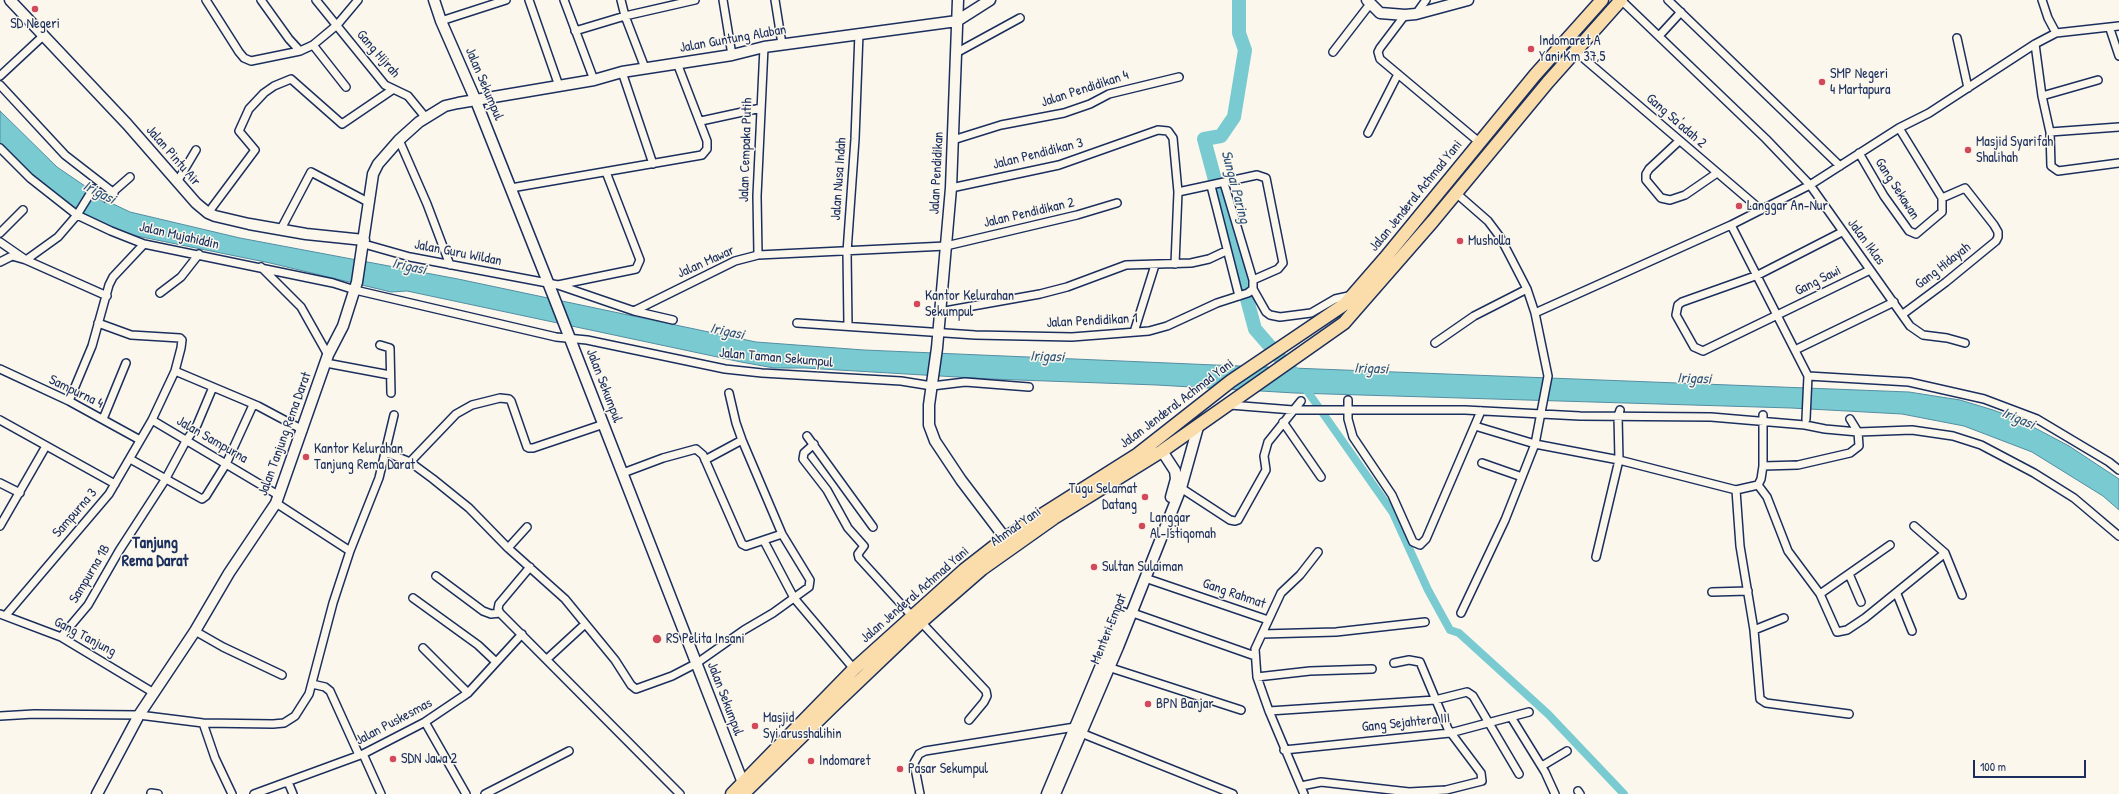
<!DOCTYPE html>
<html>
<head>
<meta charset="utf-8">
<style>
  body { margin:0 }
  #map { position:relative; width:2119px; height:794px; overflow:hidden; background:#fbf7ec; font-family:"Patrick Hand",sans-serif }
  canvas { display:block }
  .scale { position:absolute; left:1973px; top:760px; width:113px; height:18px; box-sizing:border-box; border:2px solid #1b2f5e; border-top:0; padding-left:5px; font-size:12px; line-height:14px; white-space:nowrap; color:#1b2f5e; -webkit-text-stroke:3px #fbf7ec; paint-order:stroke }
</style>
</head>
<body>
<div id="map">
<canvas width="2119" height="794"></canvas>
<div class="scale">100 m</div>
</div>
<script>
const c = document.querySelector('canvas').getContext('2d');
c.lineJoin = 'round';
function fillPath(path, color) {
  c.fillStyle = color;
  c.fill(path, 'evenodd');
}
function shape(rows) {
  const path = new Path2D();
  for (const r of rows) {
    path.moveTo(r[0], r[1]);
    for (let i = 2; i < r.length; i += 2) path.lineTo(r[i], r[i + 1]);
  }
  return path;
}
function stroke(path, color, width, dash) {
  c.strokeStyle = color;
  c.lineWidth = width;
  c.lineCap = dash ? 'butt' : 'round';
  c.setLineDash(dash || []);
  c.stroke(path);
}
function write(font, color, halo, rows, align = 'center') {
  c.font = font + ' "Patrick Hand",sans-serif';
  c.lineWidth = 3;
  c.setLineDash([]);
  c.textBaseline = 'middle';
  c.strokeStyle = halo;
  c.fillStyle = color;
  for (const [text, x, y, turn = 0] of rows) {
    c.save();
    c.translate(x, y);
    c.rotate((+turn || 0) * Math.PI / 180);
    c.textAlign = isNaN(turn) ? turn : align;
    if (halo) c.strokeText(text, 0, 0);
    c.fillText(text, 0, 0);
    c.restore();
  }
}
const water = shape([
  [0,111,57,167,107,201,130,212,240,238,458,279,756,342,864,350,1215,365,1909,392,1960,400,1993,410,2020,420,2069,446,2119,479,2119,510,2103,496,2032,452,1964,426,1902,414,1791,408,1295,393,1157,385,991,379,805,368,774,368,741,362,407,291,391,292,270,263,122,233,85,216,41,185,0,144,0,111]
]);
const canal = shape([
  [1303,385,1393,513,1428,590,1450,630,1459,633,1548,714,1624,794]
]);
const river = shape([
  [1239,0,1239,33,1245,50,1234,117,1221,136,1204,139,1255,329,1293,373]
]);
const street = shape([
  [206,0,239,52,244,58,251,61,300,51,313,45,337,25,358,0],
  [261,0,289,39,300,51],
  [316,0,385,85,408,96,426,118],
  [529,0,559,86],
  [564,0,594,80],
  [621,0,625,16,645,68],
  [723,0,732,55],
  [775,0,782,44],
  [1621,0,1766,139,1810,185,1910,326,1923,335,1947,338,1965,343],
  [1668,0,1840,166],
  [2042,0,2048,18,2056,33],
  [1416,14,1426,0],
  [1405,15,1380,48,1378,52,1380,59,1479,142],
  [441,21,506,0],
  [2119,26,2056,33,2035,44,2042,96,2050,132,2051,166,2058,171,2119,163],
  [2110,29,2119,56],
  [575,31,625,16,695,0],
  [1659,36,1681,12],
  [1957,38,1968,88],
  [313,45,346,87],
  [1575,51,1761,210],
  [1333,52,1370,4],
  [956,53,1020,18],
  [622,72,653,164],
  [0,76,43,36],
  [0,85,65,155,114,193],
  [2042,96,2098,80],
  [701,121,761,108],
  [2050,132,2119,127],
  [1368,133,1398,74],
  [399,140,427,204,450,265],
  [953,140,1001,125,1064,113,1090,104,1109,94,1179,77],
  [1679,141,1649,169,1646,174,1646,180,1661,198,1670,200,1685,195,1717,173],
  [0,148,30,178,77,215,111,231,144,244,333,283,355,290,556,337,587,340,725,369,762,373,901,381,932,386,965,382,1029,387],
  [1859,153,1884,196,1909,231,1916,234,1942,212,1942,198,1899,128],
  [177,182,196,150],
  [1224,183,1253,280],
  [1211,186,1239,296],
  [511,188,702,155,707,149,707,141,677,63],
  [951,188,1059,165,1158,130,1168,131,1173,138,1178,192,1175,264],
  [1178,192,1257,175,1266,178,1283,263,1278,269,1253,280,1253,289],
  [1456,193,1488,221,1500,237,1511,258,1527,289,1535,313,1548,376,1535,444,1505,520,1461,613],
  [208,213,255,150,239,131,249,109,264,93,274,86,291,79,342,124,392,90],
  [1731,225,1808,376,1806,419],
  [281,229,311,172,368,202],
  [1842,232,1758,275,1682,302,1678,305,1676,315,1694,347,1703,351,1870,270],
  [0,233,23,210],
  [0,242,26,260,107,296],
  [364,244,410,257,558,285,636,269,640,260,606,172],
  [758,255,757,196,764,47],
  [0,262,12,256,26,260,58,237,77,215,93,189,106,198,130,177],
  [261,267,301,307,328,355],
  [558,285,634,311,735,261,758,255,946,246,1077,215,1117,203],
  [160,293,181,277,199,254],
  [634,311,673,320],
  [939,312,1040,294,1067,287,1126,265,1191,263,1209,259,1226,251],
  [1535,313,1731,225,1810,185,1899,128,1929,113,2035,44],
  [1903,314,1946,282,1996,241,1998,237,1998,232,1994,225,1965,188,1942,198],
  [797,323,975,335,1072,337,1149,331,1167,326,1217,303,1248,293,1253,289,1266,312,1270,315,1280,317,1311,313,1335,299,1353,295],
  [848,326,847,252,855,139,859,33],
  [1134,332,1155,265],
  [1435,343,1474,316,1527,289],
  [380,345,390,348,391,393],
  [1795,350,1894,302],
  [326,363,390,375],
  [0,369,69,401,140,440],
  [175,371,258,406,303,430],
  [1808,376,1909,382,1984,399,2037,419,2109,462,2119,470],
  [1348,400,1348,419,1353,437,1392,495,1413,542,1420,545,1426,539,1481,411],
  [69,401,92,346,109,285,113,277,144,244],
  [1230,405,1293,410,1465,410,1580,416,1711,417,1805,425,1825,429,1858,432,1912,430,1953,436,1981,445,2034,473,2074,498,2119,536],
  [103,419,126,363],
  [0,420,115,484],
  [152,420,278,495],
  [1283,422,1321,477],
  [1475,426,1535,444,1619,460,1736,490,1758,485,1761,479,1763,466,1763,415],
  [807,436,873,527],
  [814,444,804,453,803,459,827,490,848,528,864,546,858,554,859,558,911,615],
  [385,452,410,462,433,479,469,508,508,548,527,527],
  [130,459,202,499,206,496,226,464,253,405],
  [705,460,742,440],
  [410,462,456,414,472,405,500,398,509,399,511,401,527,447,529,448,533,448,604,424],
  [1482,463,1522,477],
  [1763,466,1798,465,1850,453,1859,446,1858,432,1850,419],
  [623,473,663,458,696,449,703,455,742,544,746,546,782,534],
  [0,483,20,493],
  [1758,485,1767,497,1788,551,1820,594,1837,632,1847,630,1865,618,1945,553],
  [1181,488,1230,520,1235,521,1238,520,1266,470,1264,456,1268,442,1301,401],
  [1736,490,1740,546,1754,630,1784,618],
  [276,503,350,551],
  [0,526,46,446],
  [1914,526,1945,553,1962,595],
  [764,541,794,598,854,669],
  [508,548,565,599,615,660,631,685,636,689,672,676,697,663,744,630,773,613,809,587,810,580,782,534,742,440,736,423,729,393],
  [1596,557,1619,460,1618,416,1620,410],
  [530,567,499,604,498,609,500,613,680,794],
  [1849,574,1861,602],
  [436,576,483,611,491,614,500,613],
  [1145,578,1268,620],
  [1712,592,1748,591],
  [1820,594,1890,545],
  [1897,594,1912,631],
  [413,598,478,645,496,662],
  [1130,612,1255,656],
  [0,614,61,637,154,693],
  [6,615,109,494,152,420,175,371,181,348,182,340,180,338,131,335,98,323],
  [921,622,986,691,987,696,984,702,969,720],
  [1754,630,1760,699,1766,703,1849,714],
  [195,631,223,647,282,675],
  [1262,634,1336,632,1425,622],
  [61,637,88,605,119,551,165,480,186,441,197,425,213,387],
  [423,648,468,693],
  [547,659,584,625],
  [1108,667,1241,710],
  [1257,677,1310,671,1372,669],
  [312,684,325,687,330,691,359,755],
  [1269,711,1435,700,1467,692,1473,696,1519,774],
  [0,716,34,714,139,715,203,723,273,724,284,723,295,716,309,694,333,603,350,551,379,478,394,415],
  [1511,717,1545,772,1555,794],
  [425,722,466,794],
  [203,723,215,758,232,794],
  [1081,733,1233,794],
  [1284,750,1450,733,1529,712],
  [363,754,381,794],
  [1542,766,1567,751],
  [288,782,293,794],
  [1301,786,1321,782,1409,792,1446,790,1482,781,1481,773,1448,729,1420,662,1409,660,1394,663],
  [1578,791,1580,794],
  [151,793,158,794],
  [254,794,363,754,425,722,468,693,522,634],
  [485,794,569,751],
  [920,794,914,763,919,754,925,751,1075,727],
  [1304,794,1269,711,1257,677,1255,649,1281,593,1300,575,1318,552]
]);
const secondary = shape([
  [10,0,127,124,196,203,208,213,215,216,249,224,306,234,364,240],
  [434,0,441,21,476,101,553,295,743,783,747,788],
  [958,0,951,188,937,348,929,405,929,425,935,441,961,480,1005,538],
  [1367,0,1380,13,1405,15,1416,14,1468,0],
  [1162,451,1175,471,1176,479,1171,497],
  [97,794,139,715,195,631,229,573,276,503,328,355,343,326,357,282,373,174,378,164,399,140,419,122,445,106,458,103,594,80,622,72,732,55,764,47,957,21,990,0],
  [1047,794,1123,613],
  [1055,794,1118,647,1181,488,1198,427]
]);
const highway = shape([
  [732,794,854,669,964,570,1005,538,1138,454,1231,381,1345,304,1385,258,1535,75,1602,0],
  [743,794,833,706,921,622,982,569,1054,518,1162,451,1344,323,1433,221,1548,82,1621,0]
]);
const markers = [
  [35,9,4,"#d1495b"],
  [1531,49,4,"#d1495b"],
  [1822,82,4,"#d1495b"],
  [1968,150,4,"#d1495b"],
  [1739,206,4,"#d1495b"],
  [1460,241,4,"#d1495b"],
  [917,304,4,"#d1495b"],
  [306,457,4,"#d1495b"],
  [1145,497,4,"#d1495b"],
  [1142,526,4,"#d1495b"],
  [1094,567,4,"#d1495b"],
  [657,639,5,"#d1495b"],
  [1148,704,4,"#d1495b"],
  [755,726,4,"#d1495b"],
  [393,759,4,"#d1495b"],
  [811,761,4,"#d1495b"],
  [900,769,4,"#d1495b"]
];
const poiNames = [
  ["SD Negeri",35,24,"center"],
  ["Indomaret A",1539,41],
  ["Yani Km 37,5",1539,57],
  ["SMP Negeri",1830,74],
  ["4 Martapura",1830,90],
  ["Masjid Syarifah",1976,142],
  ["Shalihah",1976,158],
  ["Langgar An-Nur",1747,206],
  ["Musholla",1468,241],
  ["Kantor Kelurahan",925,296],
  ["Sekumpul",925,312],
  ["Kantor Kelurahan",314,449],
  ["Tanjung Rema Darat",314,465],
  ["Tugu Selamat",1137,489,"right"],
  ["Datang",1137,505,"right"],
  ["Langgar",1150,518],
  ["Al-Istiqomah",1150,534],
  ["Sultan Sulaiman",1102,567],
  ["RS Pelita Insani",666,639],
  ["BPN Banjar",1156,704],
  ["Masjid",763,718],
  ["Syi'arusshalihin",763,734],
  ["SDN Jawa 2",401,759],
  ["Indomaret",819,761],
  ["Pasar Sekumpul",908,769]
];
const streetNames = [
  ["Jalan Guntung Alaban",733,39,-10],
  ["Gang Hijrah",378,54,49],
  ["Jalan Sekumpul",484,84,67],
  ["Jalan Pendidikan 4",1085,89,-18],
  ["Gang Sa'adah 2",1676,121,41],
  ["Jalan Cempaka Putih",746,150,-88],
  ["Jalan Pendidikan 3",1038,154,-14],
  ["Jalan Pintu Air",173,156,49],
  ["Jalan Pendidikan",937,173,-87],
  ["Jalan Nusa Indah",839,179,-86],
  ["Gang Sekawan",1897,189,57],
  ["Jalan Jenderal Achmad Yani",1416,196,-51],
  ["Jalan Pendidikan 2",1029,213,-13],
  ["Jalan Mujahiddin",179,236,13],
  ["Jalan Iklas",1866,242,54],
  ["Jalan Guru Wildan",458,253,11],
  ["Jalan Mawar",706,262,-24],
  ["Gang Hidayah",1943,266,-38],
  ["Gang Sawi",1818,281,-27],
  ["Jalan Pendidikan 1",1092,321,-3],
  ["Jalan Taman Sekumpul",776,358,5],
  ["Jalan Sekumpul",604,386,69],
  ["Sampurna 4",76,392,26],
  ["Jalan Jenderal Achmad Yani",1177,404,-37],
  ["Jalan Tanjung Rema Darat",285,434,-70],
  ["Jalan Sampurna",212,440,30],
  ["Sampurna 3",75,513,-49],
  ["Ahmad Yani",1016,527,-35],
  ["Sampurna 1B",90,574,-59],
  ["Gang Rahmat",1234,594,19],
  ["Jalan Jenderal Achmad Yani",915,595,-41],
  ["Menteri Empat",1109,629,-68],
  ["Gang Tanjung",85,637,28],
  ["Jalan Sekumpul",725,699,69],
  ["Jalan Puskesmas",394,722,-28],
  ["Gang Sejahtera III",1406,723,-6]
];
const waterNames = [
  ["Sungai Paring",1235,187,75],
  ["Irigasi",99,193,27],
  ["Irigasi",409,267,12],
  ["Irigasi",727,332,12],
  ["Irigasi",1047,357,2],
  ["Irigasi",1371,369,2],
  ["Irigasi",1694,379,2],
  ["Irigasi",2018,419,23]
];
const quarterNames = [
  ["Tanjung",155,544],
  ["Rema Darat",155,562]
];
fillPath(water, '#79cbd1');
stroke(water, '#538da3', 1);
stroke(canal, '#79cbd1', 8);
stroke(river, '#79cbd1', 14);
stroke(street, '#1b2f5e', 10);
stroke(secondary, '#1b2f5e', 13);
stroke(highway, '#1b2f5e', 15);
stroke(street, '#fbf7ec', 7);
stroke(secondary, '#fbf7ec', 10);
stroke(highway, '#faddab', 12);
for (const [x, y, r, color] of markers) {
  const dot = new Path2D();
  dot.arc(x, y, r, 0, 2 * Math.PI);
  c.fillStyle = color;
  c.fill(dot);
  stroke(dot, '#fbf7ec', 1.5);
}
write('14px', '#1b2f5e', '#fbf7ec', poiNames, 'left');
write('14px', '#1b2f5e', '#fbf7ec', streetNames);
write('italic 15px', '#32567b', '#fbf7ec', waterNames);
write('bold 16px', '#1b2f5e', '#fbf7ec', quarterNames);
</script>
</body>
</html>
